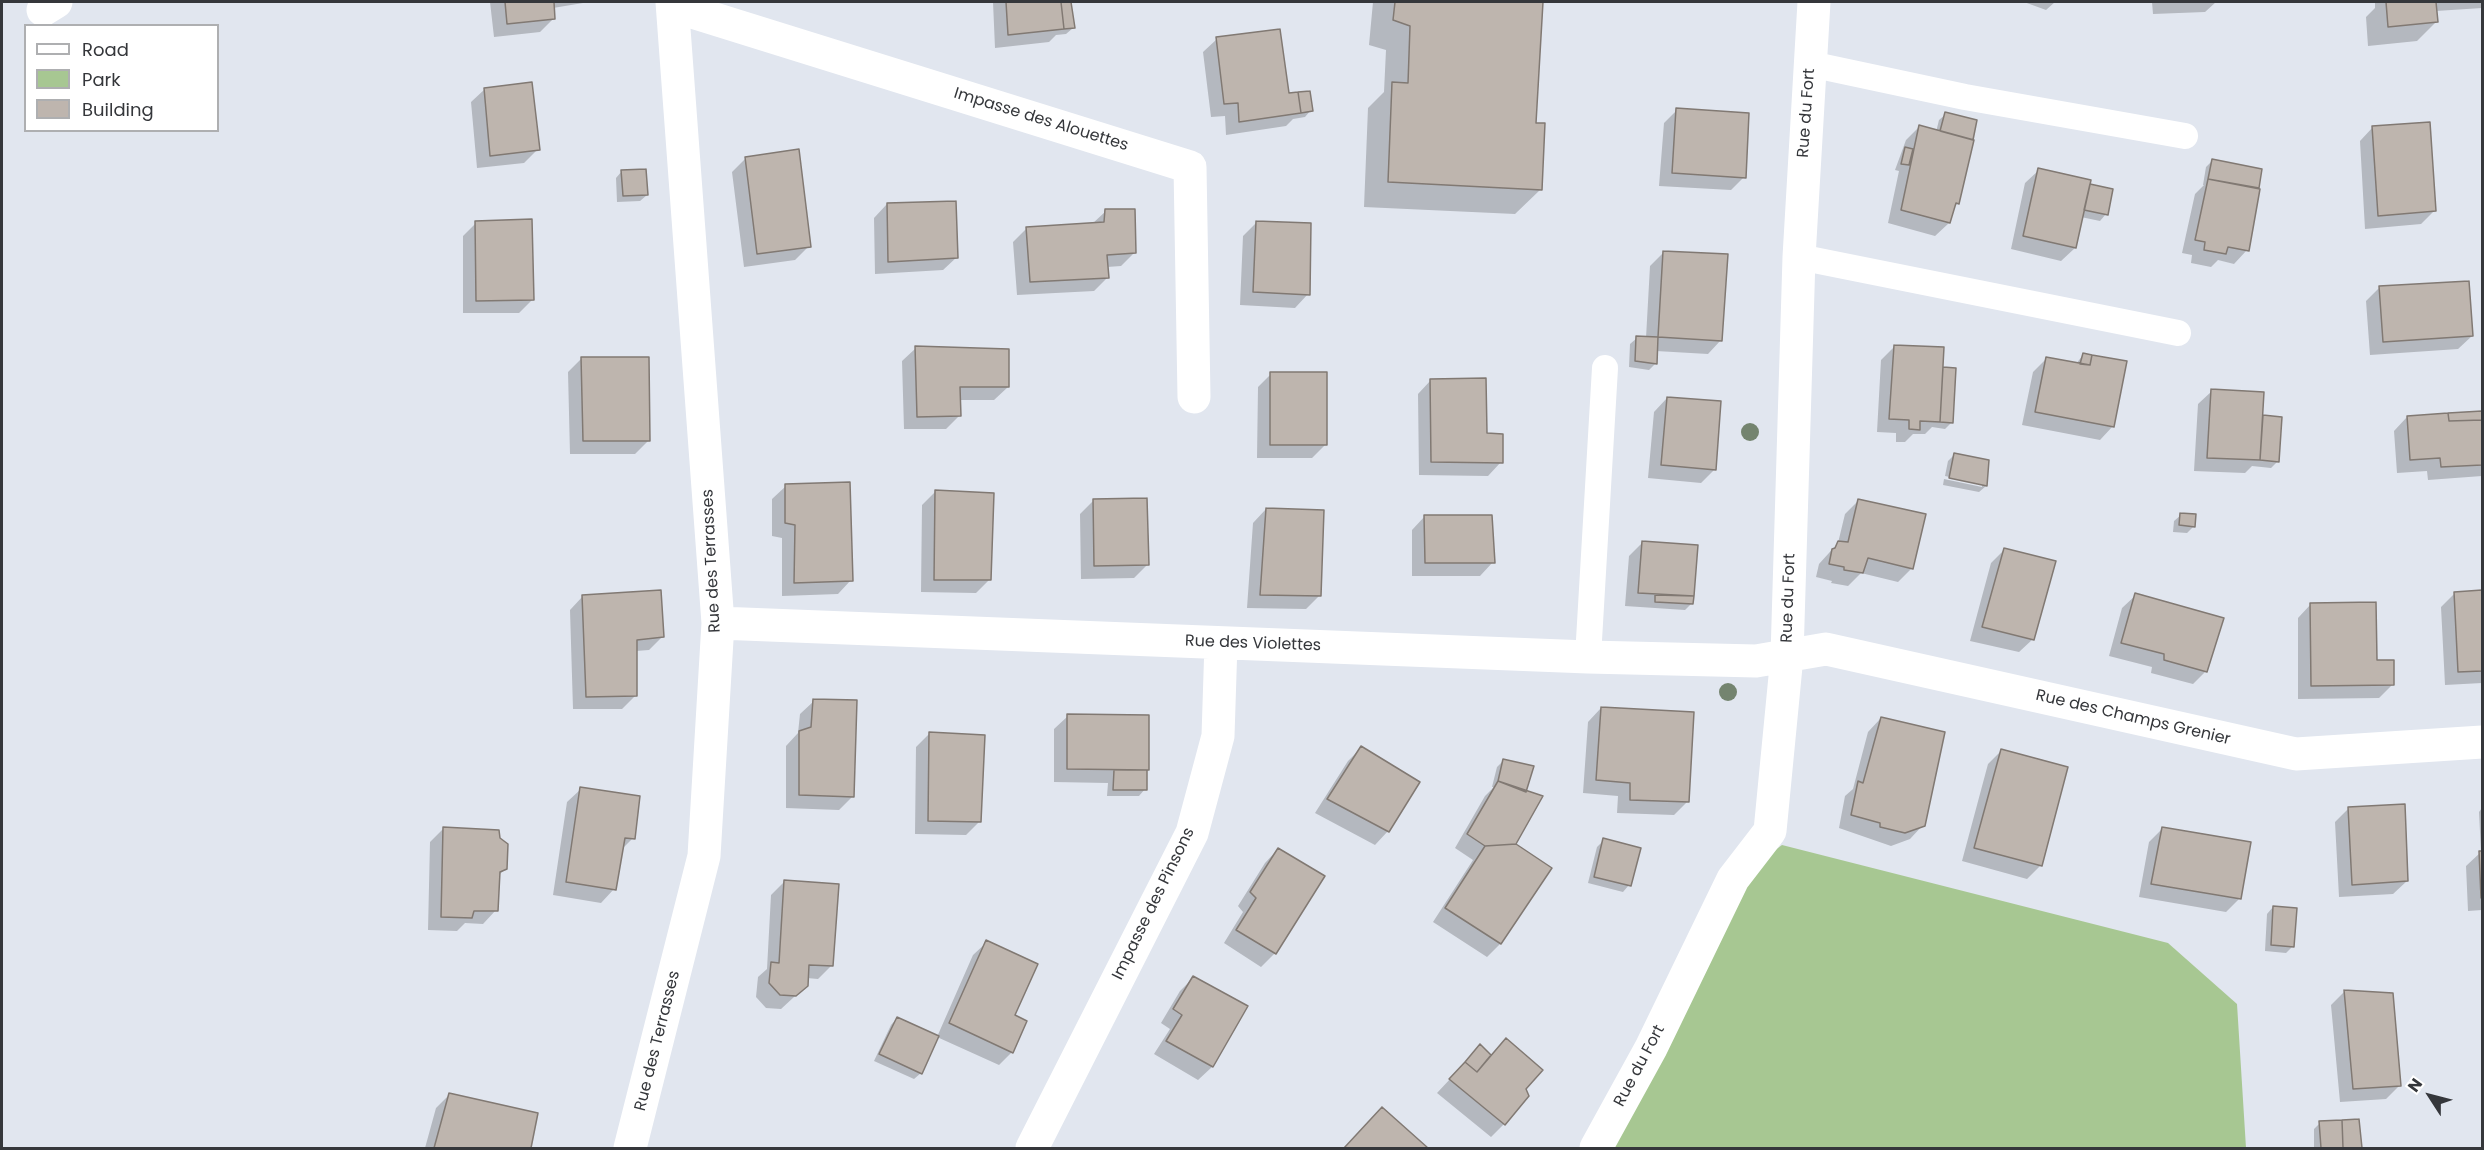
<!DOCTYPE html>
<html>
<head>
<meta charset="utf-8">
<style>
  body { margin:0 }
  #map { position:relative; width:2484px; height:1150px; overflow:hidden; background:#e1e6ef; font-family:Poppins,sans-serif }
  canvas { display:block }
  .frame { position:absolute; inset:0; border:3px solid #35373b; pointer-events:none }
  .legend { position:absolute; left:24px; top:24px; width:195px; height:108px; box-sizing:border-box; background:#fff; border:2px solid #aeafb1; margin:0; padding:8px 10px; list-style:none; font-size:18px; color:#35373b }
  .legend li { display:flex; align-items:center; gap:12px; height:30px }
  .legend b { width:30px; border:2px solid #aeafb1 }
  .north { position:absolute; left:2400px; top:1066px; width:60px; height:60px; -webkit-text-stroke:4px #fff; paint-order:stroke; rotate:306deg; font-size:16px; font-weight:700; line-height:24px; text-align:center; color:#35373b }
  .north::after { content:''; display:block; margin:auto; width:21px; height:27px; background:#35373b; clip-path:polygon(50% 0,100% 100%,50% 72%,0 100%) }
</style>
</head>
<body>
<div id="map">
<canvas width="2484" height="1150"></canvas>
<div class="frame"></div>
<ul class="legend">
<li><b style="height:8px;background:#fff"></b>Road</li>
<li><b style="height:16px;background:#a7c792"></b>Park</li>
<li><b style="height:16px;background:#beb5ae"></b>Building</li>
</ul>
<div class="north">N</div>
</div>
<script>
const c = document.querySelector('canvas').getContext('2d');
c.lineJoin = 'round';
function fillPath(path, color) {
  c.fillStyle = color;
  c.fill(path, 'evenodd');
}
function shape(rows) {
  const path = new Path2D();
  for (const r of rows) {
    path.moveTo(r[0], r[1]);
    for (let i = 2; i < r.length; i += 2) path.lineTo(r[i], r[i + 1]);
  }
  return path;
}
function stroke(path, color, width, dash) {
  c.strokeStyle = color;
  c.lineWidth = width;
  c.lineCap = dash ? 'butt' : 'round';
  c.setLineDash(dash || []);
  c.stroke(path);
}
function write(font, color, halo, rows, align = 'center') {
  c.font = font + ' Poppins,sans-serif';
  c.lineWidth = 4.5;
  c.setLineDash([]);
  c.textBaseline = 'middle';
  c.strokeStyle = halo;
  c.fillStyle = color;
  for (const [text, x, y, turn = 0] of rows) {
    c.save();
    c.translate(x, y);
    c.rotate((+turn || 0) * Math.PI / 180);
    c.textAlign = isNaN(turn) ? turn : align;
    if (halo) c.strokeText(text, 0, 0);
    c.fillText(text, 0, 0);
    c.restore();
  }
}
const green = shape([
  [1782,845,2168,943,2237,1004,2246,1148,1611,1148,1743,874]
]);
const shadow = shape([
  [490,2,589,2,553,8,553,19,540,32,494,37],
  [993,2,1070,2,1073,28,1066,34,1056,35,1049,42,995,48],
  [1373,2,1541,2,1534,124,1540,190,1515,214,1364,207,1368,108,1384,92,1386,50,1369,45],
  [2024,2,2055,2,2046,10],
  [2152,2,2216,2,2205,12,2153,14],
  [2375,2,2482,2,2482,8,2436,11,2436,22,2417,41,2368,46,2366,17,2375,8],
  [1217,39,1288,95,1311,110,1305,117,1293,119,1286,126,1226,135,1225,116,1211,117,1203,52],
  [485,89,538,149,524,163,477,168,471,102],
  [1677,110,1744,177,1731,190,1659,186,1664,123],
  [1946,114,1958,203,1953,208,1949,223,1935,236,1888,223,1899,171,1895,170,1906,140,1919,127,1936,132,1939,120],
  [2373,127,2434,211,2421,224,2365,229,2360,141],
  [745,159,809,246,795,260,744,267,732,172],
  [2212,161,2260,170,2255,190,2247,250,2234,264,2218,260,2211,267,2191,263,2192,255,2182,253,2195,194,2204,185,2203,185,2206,167],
  [2039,170,2087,189,2106,214,2100,221,2081,217,2075,248,2061,261,2011,249,2025,183],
  [622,171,647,195,640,201,617,202,616,178],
  [887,204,957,257,943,270,875,274,874,218],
  [1106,211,1135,252,1121,266,1107,267,1107,278,1094,291,1017,295,1013,242,1027,228,1092,224],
  [476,223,533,299,519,313,463,313,463,236],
  [1256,223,1308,294,1295,308,1240,305,1243,236],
  [1664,252,1721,340,1708,354,1656,351,1656,363,1649,370,1629,367,1630,344,1637,338,1646,338,1650,266],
  [2380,287,2472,336,2458,349,2370,355,2366,301],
  [1895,346,1941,371,1944,369,1952,422,1945,429,1932,427,1925,434,1913,434,1905,442,1896,442,1896,433,1877,432,1881,360],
  [916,348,1008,387,994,400,959,400,959,416,946,429,904,429,902,361],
  [2083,355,2113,426,2100,440,2022,425,2033,372,2046,359,2076,364],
  [581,359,649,440,635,454,570,454,568,372],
  [1271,374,1326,444,1312,458,1257,458,1258,387],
  [1431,380,1486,435,1501,462,1488,476,1419,475,1418,394],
  [2212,391,2261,417,2281,418,2278,461,2271,468,2252,466,2245,473,2194,471,2198,404],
  [1667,398,1714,470,1701,483,1648,478,1654,412],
  [2482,412,2482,476,2428,480,2427,471,2397,473,2394,431,2407,417],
  [1954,455,1987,461,1986,486,1979,492,1943,485,1944,479,1982,487,1982,484,1945,476,1948,461],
  [786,486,851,580,838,594,782,596,782,538,772,536,772,499],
  [935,492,990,579,976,593,921,592,922,505],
  [1094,500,1147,565,1134,578,1081,579,1080,514],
  [1859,500,1912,568,1898,582,1861,573,1848,586,1831,583,1832,581,1816,577,1819,564,1838,543,1845,514],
  [1266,509,1320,595,1306,609,1247,608,1253,523],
  [2181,515,2194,526,2187,533,2173,532,2174,521],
  [1425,516,1493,562,1480,576,1412,576,1412,530],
  [1642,543,1696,547,1692,603,1685,610,1625,606,1629,556],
  [2004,550,2033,639,2019,652,1970,641,1991,563],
  [2482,592,2482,683,2445,685,2441,607,2455,593],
  [2136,595,2206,671,2193,684,2151,673,2152,667,2109,656,2122,608],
  [583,596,663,636,649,650,636,651,636,695,622,709,573,709,570,610],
  [2311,604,2375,662,2392,685,2379,698,2298,699,2298,618],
  [814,701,853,796,839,810,786,808,786,746,798,733,800,714],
  [1601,708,1687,802,1674,815,1617,813,1618,796,1583,793,1588,722],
  [1068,716,1147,770,1145,772,1145,789,1139,796,1107,796,1108,783,1054,782,1054,729],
  [1881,718,1923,825,1910,839,1891,846,1839,828,1845,796,1853,789,1868,732],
  [929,734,980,821,966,835,915,834,916,747],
  [1361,748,1388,831,1375,845,1315,813,1348,761],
  [2001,751,2041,865,2027,879,1962,861,1988,764],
  [1503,761,1514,845,1550,868,1500,944,1487,957,1433,922,1473,860,1455,848,1485,796,1494,787,1492,787,1497,767],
  [581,789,633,838,622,849,614,889,601,903,553,895,567,802],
  [2349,808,2407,881,2393,894,2339,897,2335,822],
  [2482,808,2482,910,2468,911,2466,866,2481,852,2479,812],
  [444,828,506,868,498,876,496,910,483,924,465,923,457,931,428,930,430,842],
  [2162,829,2240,898,2226,912,2139,897,2149,842],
  [1604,840,1629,885,1623,892,1588,883,1597,847],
  [1278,849,1275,953,1261,967,1224,943,1243,912,1238,906,1265,863],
  [785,881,831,966,818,979,807,978,807,985,781,1009,766,1008,756,997,758,977,767,969,771,895],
  [2273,907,2292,947,2286,953,2265,951,2267,914],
  [987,942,1013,1016,1012,1052,999,1065,937,1037,921,1073,914,1079,874,1061,891,1025,897,1018,937,1037,973,955],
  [1193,978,1246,1007,1212,1067,1198,1080,1154,1054,1170,1029,1161,1023,1180,991],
  [2345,991,2400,1085,2386,1099,2340,1102,2331,1005],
  [1506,1040,1524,1088,1504,1124,1491,1137,1437,1093,1480,1047,1490,1057],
  [450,1094,537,1114,530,1148,425,1148,436,1108],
  [1382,1109,1426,1148,1345,1148],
  [2358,1120,2360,1148,2314,1148,2314,1129,2320,1123]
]);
const building = shape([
  [505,2,554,2,555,19,507,24,505,2],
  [1006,2,1061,2,1064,29,1008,35,1006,2],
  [1061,2,1071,2,1075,28,1064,29,1061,2],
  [1395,2,1543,2,1536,123,1545,123,1542,190,1388,182,1392,82,1408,83,1410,26,1393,20,1395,2],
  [2386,2,2436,2,2438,22,2388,27,2386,2],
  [1280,29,1289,93,1298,92,1301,113,1239,122,1238,103,1224,104,1216,37,1280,29],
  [532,82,540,150,490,156,484,88,532,82],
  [1310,91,1313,111,1301,113,1298,92,1310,91],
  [1676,108,1749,113,1746,178,1672,173,1676,108],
  [1945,112,1977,120,1973,140,1940,131,1945,112],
  [2430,122,2436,211,2378,216,2372,126,2430,122],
  [1919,125,1974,140,1959,204,1956,203,1950,223,1901,210,1919,125],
  [1905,147,1913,149,1909,165,1901,164,1905,147],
  [799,149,811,247,757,254,745,157,799,149],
  [2212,159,2262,169,2259,188,2208,179,2212,159],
  [2038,168,2091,180,2076,248,2023,236,2038,168],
  [646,169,648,195,623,196,621,170,646,169],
  [2208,179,2260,189,2249,251,2228,247,2226,254,2204,250,2205,242,2195,240,2208,179],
  [2090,184,2113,189,2108,215,2084,210,2090,184],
  [956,201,958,258,888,262,887,203,956,201],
  [1105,209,1135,209,1136,253,1107,255,1109,278,1030,282,1026,227,1104,222,1105,209],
  [532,219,534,300,476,301,475,221,532,219],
  [1256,221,1311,223,1310,295,1253,292,1256,221],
  [1663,251,1728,254,1722,341,1658,337,1663,251],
  [2469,281,2473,336,2383,342,2379,286,2469,281],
  [1636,336,1658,337,1657,364,1635,361,1636,336],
  [1894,345,1944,347,1940,422,1920,421,1920,430,1909,429,1909,420,1889,419,1894,345],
  [915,346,1009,349,1009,387,960,387,961,416,917,417,915,346],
  [2083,353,2092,355,2090,365,2080,364,2083,353],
  [2092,355,2127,361,2114,427,2035,412,2046,357,2090,365,2092,355],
  [581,357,649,357,650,441,583,441,581,357],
  [1943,367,1956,368,1953,423,1940,422,1943,367],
  [1270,372,1327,372,1327,445,1270,445,1270,372],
  [1486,378,1487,433,1503,434,1503,463,1431,462,1430,379,1486,378],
  [2211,389,2264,392,2260,460,2207,458,2211,389],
  [1667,397,1721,401,1716,470,1661,465,1667,397],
  [2482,411,2482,420,2449,421,2448,413,2482,411],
  [2448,413,2449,421,2482,420,2482,465,2441,467,2440,458,2410,460,2407,416,2448,413],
  [2263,415,2282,417,2279,462,2260,460,2263,415],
  [1954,453,1989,460,1987,486,1949,478,1954,453],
  [850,482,853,581,794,583,795,525,785,523,785,484,850,482],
  [935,490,994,493,991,580,934,580,935,490],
  [1147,498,1149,565,1094,566,1093,499,1147,498],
  [1858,499,1926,514,1913,569,1868,558,1863,573,1844,570,1844,567,1829,564,1832,549,1835,548,1838,541,1848,542,1858,499],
  [1266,508,1324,510,1321,596,1260,595,1266,508],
  [2180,513,2196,514,2195,527,2179,525,2180,513],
  [1424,515,1492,515,1495,563,1425,563,1424,515],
  [1642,541,1698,545,1694,596,1638,593,1642,541],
  [2004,548,2056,561,2034,640,1982,627,2004,548],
  [661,590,664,637,637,640,637,696,586,697,582,595,661,590],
  [2482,590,2482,671,2458,672,2454,592,2482,590],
  [2135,593,2224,618,2207,672,2164,660,2164,654,2121,643,2135,593],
  [1655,595,1694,596,1693,604,1655,602,1655,595],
  [2376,602,2377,660,2394,660,2394,685,2311,686,2310,603,2376,602],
  [813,699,857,700,854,797,799,795,799,731,811,727,813,699],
  [1601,707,1694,712,1689,802,1630,800,1630,783,1596,780,1601,707],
  [1067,714,1149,715,1149,770,1067,769,1067,714],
  [1881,717,1945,732,1925,826,1905,833,1880,827,1880,823,1851,815,1858,781,1863,783,1881,717],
  [929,732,985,735,981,822,928,821,929,732],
  [1361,746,1420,782,1389,832,1327,799,1361,746],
  [2001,749,2068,767,2042,866,1974,848,2001,749],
  [1503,759,1534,766,1526,792,1498,781,1503,759],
  [1114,770,1147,770,1147,790,1113,790,1114,770],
  [1498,781,1543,796,1516,844,1485,846,1467,834,1498,781],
  [580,787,640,796,635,839,625,838,616,890,566,882,580,787],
  [2405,804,2408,881,2352,885,2348,807,2405,804],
  [443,827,499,830,500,838,508,844,507,869,500,872,498,911,474,911,472,918,441,917,443,827],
  [2162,827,2251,842,2241,899,2151,884,2162,827],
  [1603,838,1641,848,1631,886,1594,877,1603,838],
  [1516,844,1552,868,1501,944,1445,908,1485,846,1516,844],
  [1278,848,1325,876,1276,954,1236,930,1256,898,1250,892,1278,848],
  [2479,851,2482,851,2482,898,2481,898,2479,851],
  [784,880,839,884,833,966,809,965,808,986,796,996,780,995,769,983,771,962,779,963,784,880],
  [2273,906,2297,908,2294,947,2271,945,2273,906],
  [986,940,1038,964,1015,1015,1027,1021,1013,1053,949,1023,986,940],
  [1193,976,1248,1006,1213,1067,1166,1041,1182,1015,1173,1009,1193,976],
  [2344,990,2393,993,2401,1086,2353,1089,2344,990],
  [897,1017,939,1036,922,1074,879,1054,897,1017],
  [1506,1038,1543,1070,1526,1089,1529,1096,1505,1125,1449,1079,1465,1062,1477,1072,1506,1038],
  [1480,1044,1491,1055,1477,1072,1465,1062,1480,1044],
  [449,1093,538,1113,531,1148,434,1148,449,1093],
  [1382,1107,1428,1148,1344,1148,1382,1107],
  [2359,1119,2362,1148,2343,1148,2342,1120,2359,1119],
  [2342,1120,2343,1148,2321,1148,2319,1121,2342,1120]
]);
const lane = shape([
  [1810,64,1965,97,2185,136],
  [1799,257,2178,333],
  [1588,657,1605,368]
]);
const street = shape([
  [673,6,1190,167,1194,397],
  [43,10,56,2],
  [718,623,1588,657,1756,661,1826,649,2296,754,2482,742],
  [630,1148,704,856,718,623,672,2],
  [1032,1148,1192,833,1218,736,1221,643],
  [1596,1148,1651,1048,1733,879,1770,831,1787,656,1799,257,1814,2]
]);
const trees = [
  [1750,432],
  [1728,692]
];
const streetNames = [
  ["Rue du Fort",1807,113,-86],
  ["Impasse des Alouettes",1041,120,17],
  ["Rue des Terrasses",712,561,-93],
  ["Rue du Fort",1789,598,-88],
  ["Rue des Violettes",1253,644,2],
  ["Rue des Champs Grenier",2133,718,13],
  ["Impasse des Pinsons",1154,904,-64],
  ["Rue des Terrasses",658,1041,-76],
  ["Rue du Fort",1640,1066,-62]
];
fillPath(green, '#a7c792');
fillPath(shadow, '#0003');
fillPath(building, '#beb5ae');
stroke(building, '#817973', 1.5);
stroke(lane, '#fff', 26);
stroke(street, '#fff', 33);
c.fillStyle = '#74846f';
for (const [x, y] of trees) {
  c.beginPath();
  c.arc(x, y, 9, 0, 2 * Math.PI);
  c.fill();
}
write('16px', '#35373b', '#fff', streetNames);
</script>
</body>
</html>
